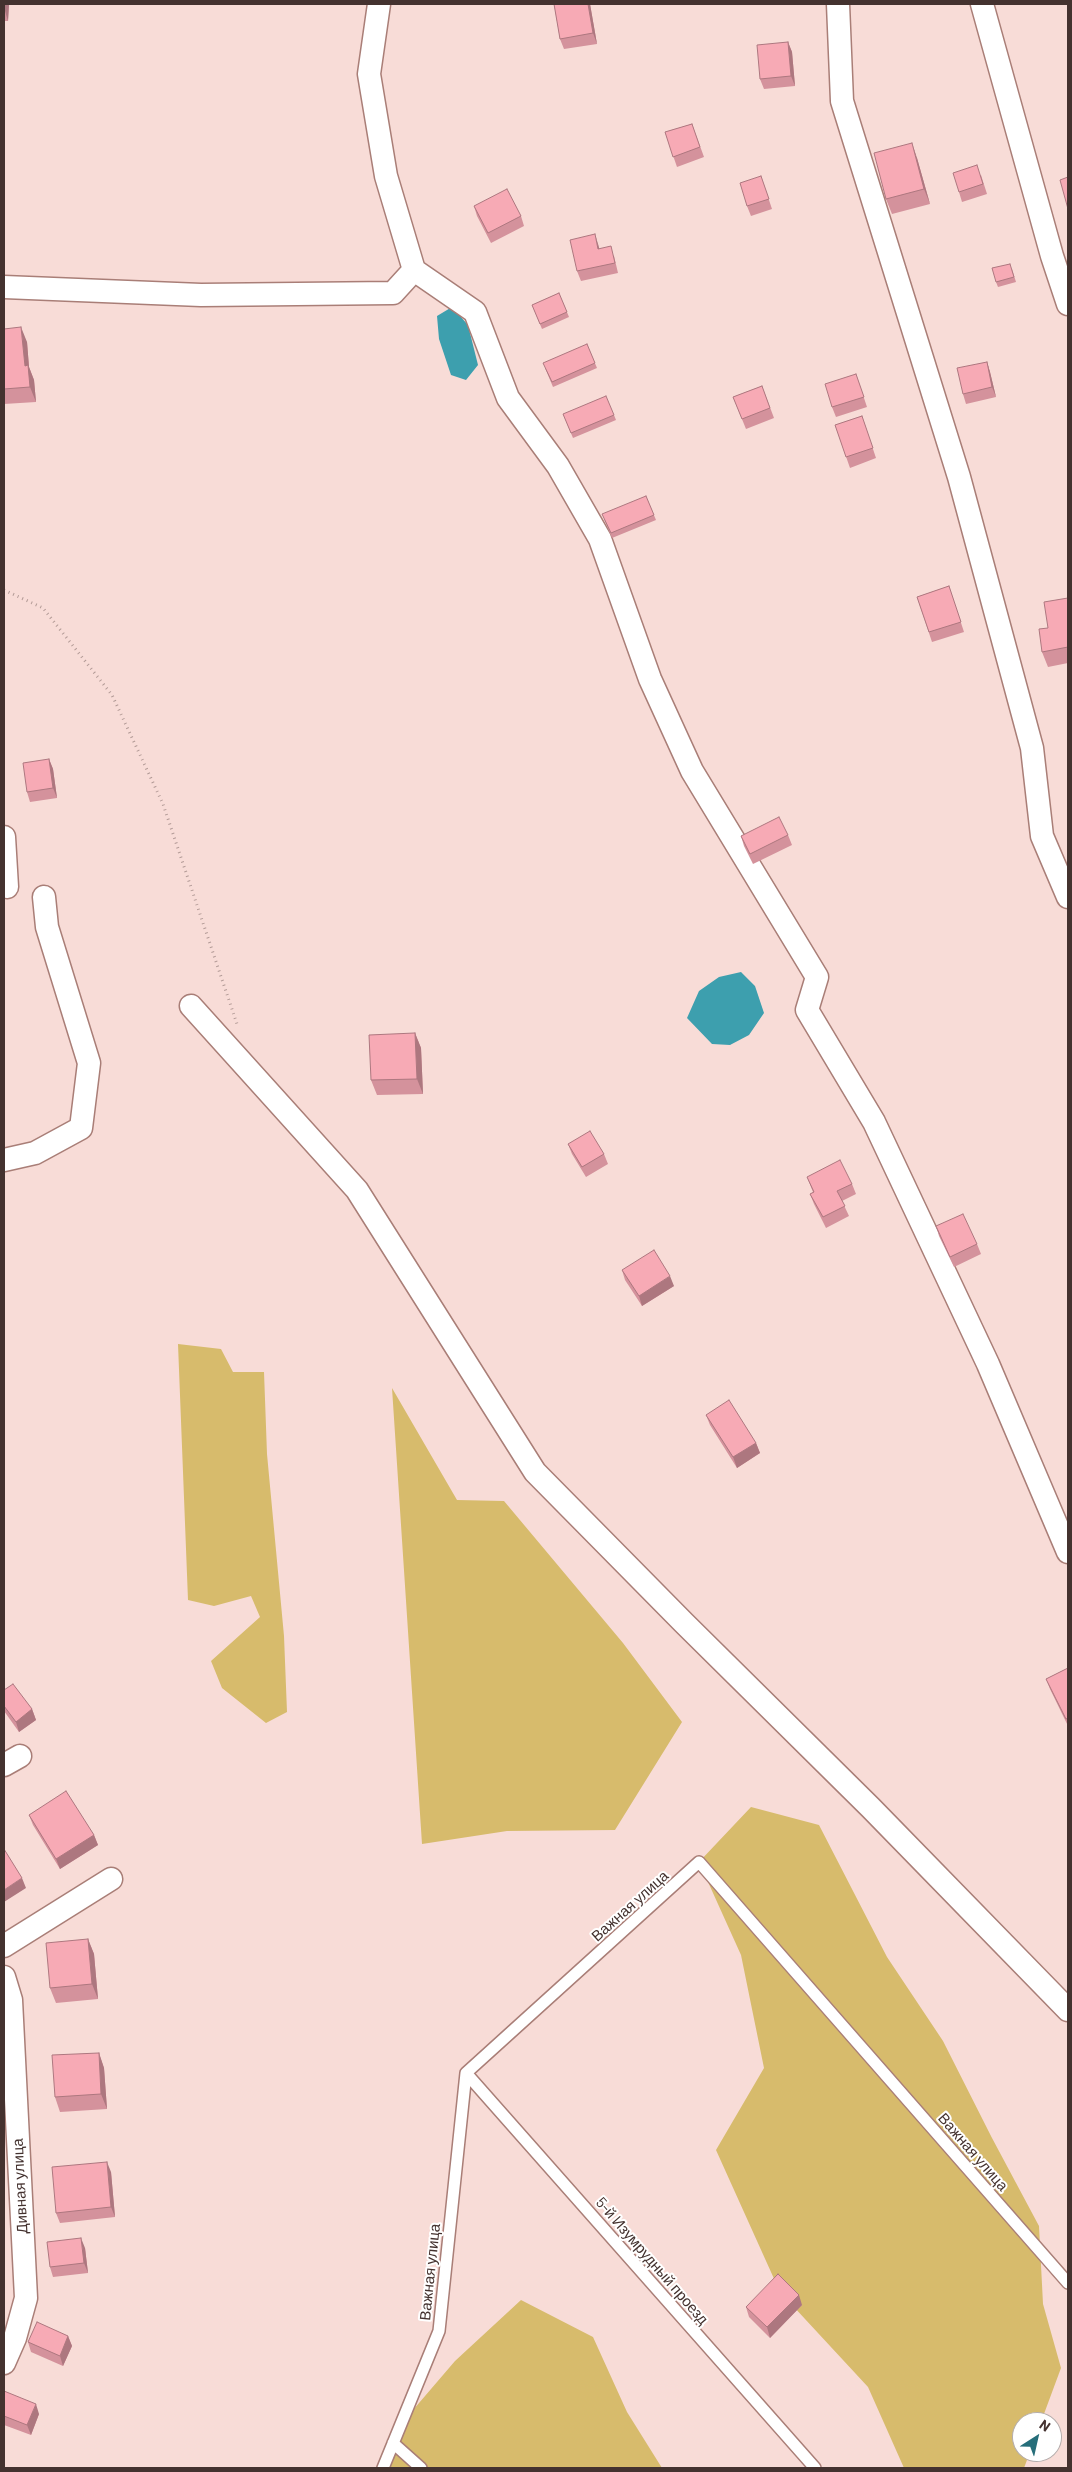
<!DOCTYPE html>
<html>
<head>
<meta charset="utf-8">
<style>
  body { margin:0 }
  #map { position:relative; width:1072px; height:2472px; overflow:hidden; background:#f8dcd7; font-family:Barlow,sans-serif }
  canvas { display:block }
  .frame { position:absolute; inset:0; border:5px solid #44322f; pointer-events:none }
  .north { position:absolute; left:1012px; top:2412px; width:50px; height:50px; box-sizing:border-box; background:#fff; border:1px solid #b4adac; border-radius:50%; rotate:35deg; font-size:14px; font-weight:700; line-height:20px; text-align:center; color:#44322f }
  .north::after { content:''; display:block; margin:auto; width:18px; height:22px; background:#266e7a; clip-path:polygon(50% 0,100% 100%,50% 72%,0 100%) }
</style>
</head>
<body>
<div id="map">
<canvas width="1072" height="2472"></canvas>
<div class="frame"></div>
<div class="north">N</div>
</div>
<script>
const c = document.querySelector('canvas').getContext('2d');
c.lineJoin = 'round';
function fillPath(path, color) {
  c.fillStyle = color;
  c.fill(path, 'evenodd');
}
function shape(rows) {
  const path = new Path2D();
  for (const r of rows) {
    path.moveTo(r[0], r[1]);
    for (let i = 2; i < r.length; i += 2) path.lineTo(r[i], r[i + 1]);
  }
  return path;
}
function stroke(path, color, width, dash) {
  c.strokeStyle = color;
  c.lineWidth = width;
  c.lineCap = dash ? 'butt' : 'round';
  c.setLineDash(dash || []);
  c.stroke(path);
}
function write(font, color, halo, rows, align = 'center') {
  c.font = font + ' Barlow,sans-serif';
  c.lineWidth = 4;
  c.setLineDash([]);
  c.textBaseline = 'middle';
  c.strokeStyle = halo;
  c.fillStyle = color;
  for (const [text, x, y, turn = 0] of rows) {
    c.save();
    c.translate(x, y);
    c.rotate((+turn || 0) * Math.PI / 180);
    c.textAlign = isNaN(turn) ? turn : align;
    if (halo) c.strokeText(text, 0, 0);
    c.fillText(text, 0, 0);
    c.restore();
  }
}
const green = shape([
  [178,1344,221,1349,233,1372,264,1372,267,1454,284,1636,287,1712,266,1723,222,1688,211,1661,260,1617,251,1596,214,1606,188,1600],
  [392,1388,457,1500,504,1501,623,1643,682,1722,615,1830,507,1831,422,1844],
  [751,1807,819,1825,887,1957,943,2041,992,2138,1039,2226,1043,2304,1061,2368,1041,2422,1022,2422,1022,2452,1030,2452,1024,2468,904,2468,868,2387,780,2292,716,2150,764,2068,741,1955,699,1862],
  [521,2300,593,2337,627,2412,662,2468,389,2468,395,2431,455,2361]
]);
const water = shape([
  [452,307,468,325,478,365,466,380,451,375,439,339,437,316],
  [741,972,755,986,764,1013,749,1035,730,1045,712,1044,687,1018,699,991,719,977]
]);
const path = shape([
  [4,590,43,608,112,695,163,804,237,1024]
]);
const service = shape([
  [466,2073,815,2468],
  [393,2443,421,2468],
  [383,2468,439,2331,466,2073,699,1862,1068,2283]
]);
const minor = shape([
  [379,4,369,74,386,176,414,270,475,312,508,398,558,466,600,539,650,679,692,771,817,977,807,1010,874,1122,988,1364,1068,1552],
  [838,4,842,101,959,477,1032,748,1042,836,1068,897],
  [982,4,1052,256,1068,304],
  [4,287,201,295,393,293,414,270],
  [4,837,7,887],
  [191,1006,357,1190,535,1472,684,1623,871,1808,1068,2010],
  [4,1160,35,1153,81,1128,89,1063,47,927,44,897],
  [4,1765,20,1756],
  [4,1946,111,1879],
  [4,1977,11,2000,26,2298,15,2338,4,2363]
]);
const wall = shape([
  [4,4,9,4,8,21,4,21],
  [554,4,590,4,597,44,564,49,560,39],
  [788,42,792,52,795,86,764,89,760,79],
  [692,124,704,157,677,167,665,132],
  [917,158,930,204,892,214,886,199],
  [981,175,987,194,962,202,959,192],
  [761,176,772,209,751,216,747,206],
  [474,206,521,216,524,226,491,243,477,216],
  [598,244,599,249,614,256,618,273,581,281,577,271],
  [1012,269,1016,282,998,287,996,282],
  [559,293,569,317,542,329,532,305],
  [4,329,27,342,29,367,34,380,36,402,4,404],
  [587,344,597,368,553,387,545,368],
  [987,362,990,372,996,397,966,404,963,394],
  [856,374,867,407,836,417,832,407],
  [762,386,774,418,746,429,733,397],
  [563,414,614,415,616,420,573,438],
  [862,416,876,458,850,468,835,425],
  [646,496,656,520,612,538,604,519],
  [949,586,964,632,932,642,917,597],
  [1068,598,1068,663,1048,667,1042,652,1048,628],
  [49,759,53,769,57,798,30,802,27,792],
  [788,835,792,845,753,864,744,846,741,836],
  [415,1033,421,1048,423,1094,377,1095,371,1080],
  [568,1144,604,1154,608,1164,586,1177,572,1154],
  [807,1177,852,1184,856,1194,842,1201,849,1216,826,1228,814,1204,810,1194,813,1192],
  [936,1226,977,1244,981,1254,954,1267,939,1236],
  [622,1270,674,1286,642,1306,625,1280],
  [706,1415,756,1443,760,1453,737,1468,710,1425],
  [1068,1668,1068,1726,1050,1689,1046,1679],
  [4,1690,32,1709,36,1720,19,1732,4,1711],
  [29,1815,94,1835,98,1845,60,1869,33,1825],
  [88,1939,94,1954,98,1999,56,2003,50,1988],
  [99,2053,104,2068,107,2109,60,2112,55,2097],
  [111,2172,115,2217,60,2223,56,2213],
  [85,2248,88,2273,53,2277,50,2267],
  [802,2305,770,2338,749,2317,746,2307],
  [68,2336,72,2346,63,2366,31,2352,28,2342],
  [4,2391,39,2414,31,2435,4,2425]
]);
const shadedWall = shape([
  [5,4,9,4,8,21,5,11],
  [588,4,590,4,597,44,593,33],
  [788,42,792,52,795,86,791,76],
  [912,143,917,158,930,204,924,189],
  [595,234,598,244,602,259,598,249],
  [21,327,27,342,29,367,34,380,36,402,30,387,25,366],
  [987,362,990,372,996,397,992,387],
  [49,759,53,769,57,798,53,788],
  [415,1033,421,1048,423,1094,417,1079],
  [670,1276,674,1286,642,1306,639,1296],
  [756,1443,760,1453,737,1468,733,1457],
  [32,1709,36,1720,19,1732,16,1722],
  [94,1835,98,1845,60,1869,56,1859],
  [22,1878,26,1888,4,1902,4,1890],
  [88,1939,94,1954,98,1999,92,1984],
  [99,2053,104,2068,107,2109,101,2094],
  [107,2162,111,2172,115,2217,111,2207],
  [81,2238,85,2248,88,2273,84,2263],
  [799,2295,802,2305,770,2338,767,2327],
  [68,2336,72,2346,63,2366,60,2356],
  [36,2404,39,2414,31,2435,27,2425]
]);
const building = shape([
  [4,4,5,4,5,11,4,11,4,4],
  [554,4,588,4,593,33,560,39,554,4],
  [788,42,791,76,760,79,757,45,788,42],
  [692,124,700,147,673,157,665,132,692,124],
  [912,143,924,189,886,199,874,153,912,143],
  [977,165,983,184,959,192,953,173,977,165],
  [761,176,769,199,747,206,740,183,761,176],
  [1068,177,1068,209,1060,180,1068,177],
  [507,189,521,216,488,233,474,206,507,189],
  [595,234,598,249,611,246,615,263,577,271,570,240,595,234],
  [1010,264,1014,277,996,282,992,268,1010,264],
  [559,293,567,312,540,324,532,305,559,293],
  [21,327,25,366,28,365,30,387,4,389,4,329,21,327],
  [587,344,595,363,552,382,543,363,587,344],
  [987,362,992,387,963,394,957,368,987,362],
  [856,374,864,397,832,407,825,384,856,374],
  [762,386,770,408,742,419,733,397,762,386],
  [606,396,614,415,571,433,563,414,606,396],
  [862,416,873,448,846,457,835,425,862,416],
  [646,496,654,515,611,533,602,514,646,496],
  [949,586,961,622,929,632,917,597,949,586],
  [1068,598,1068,647,1042,652,1039,629,1048,628,1044,602,1068,598],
  [49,759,53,788,27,792,23,763,49,759],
  [779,817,788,835,750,854,741,836,779,817],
  [415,1033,417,1079,371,1080,369,1035,415,1033],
  [590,1131,604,1154,582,1167,568,1144,590,1131],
  [840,1160,852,1184,837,1191,845,1206,823,1217,810,1194,814,1192,807,1177,840,1160],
  [963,1214,977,1244,950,1257,936,1226,963,1214],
  [654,1250,670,1276,639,1296,622,1270,654,1250],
  [729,1400,756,1443,733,1457,706,1415,729,1400],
  [1068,1668,1068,1718,1066,1719,1046,1679,1068,1668],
  [13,1684,32,1709,16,1722,4,1706,4,1690,13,1684],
  [66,1791,94,1835,56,1859,29,1815,66,1791],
  [4,1849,22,1878,4,1890,4,1849],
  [88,1939,92,1984,50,1988,46,1943,88,1939],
  [99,2053,101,2094,55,2097,52,2055,99,2053],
  [107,2162,111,2207,56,2213,52,2167,107,2162],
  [81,2238,84,2263,50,2267,47,2242,81,2238],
  [778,2274,799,2295,767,2327,746,2307,778,2274],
  [37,2322,68,2336,60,2356,28,2342,37,2322],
  [4,2391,36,2404,27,2425,4,2416,4,2391]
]);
const streetNames = [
  ["Важная улица",630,1906,-42],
  ["Важная улица",973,2152,49],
  ["Дивная улица",20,2186,-93],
  ["5-й Изумрудный проезд",652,2261,49],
  ["Важная улица",430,2272,-84]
];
fillPath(green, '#d7bb6c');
fillPath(water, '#3d9fae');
stroke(service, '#a97e77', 14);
stroke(minor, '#a97e77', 25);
stroke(path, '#b39b97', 3, [1, 4]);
stroke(service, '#fff', 11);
stroke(minor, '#fff', 22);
fillPath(wall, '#d4929c');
fillPath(shadedWall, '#ad777f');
fillPath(building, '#f7aab5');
stroke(building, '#ad777f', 1);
write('15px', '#44322f', '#fff', streetNames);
</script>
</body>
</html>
